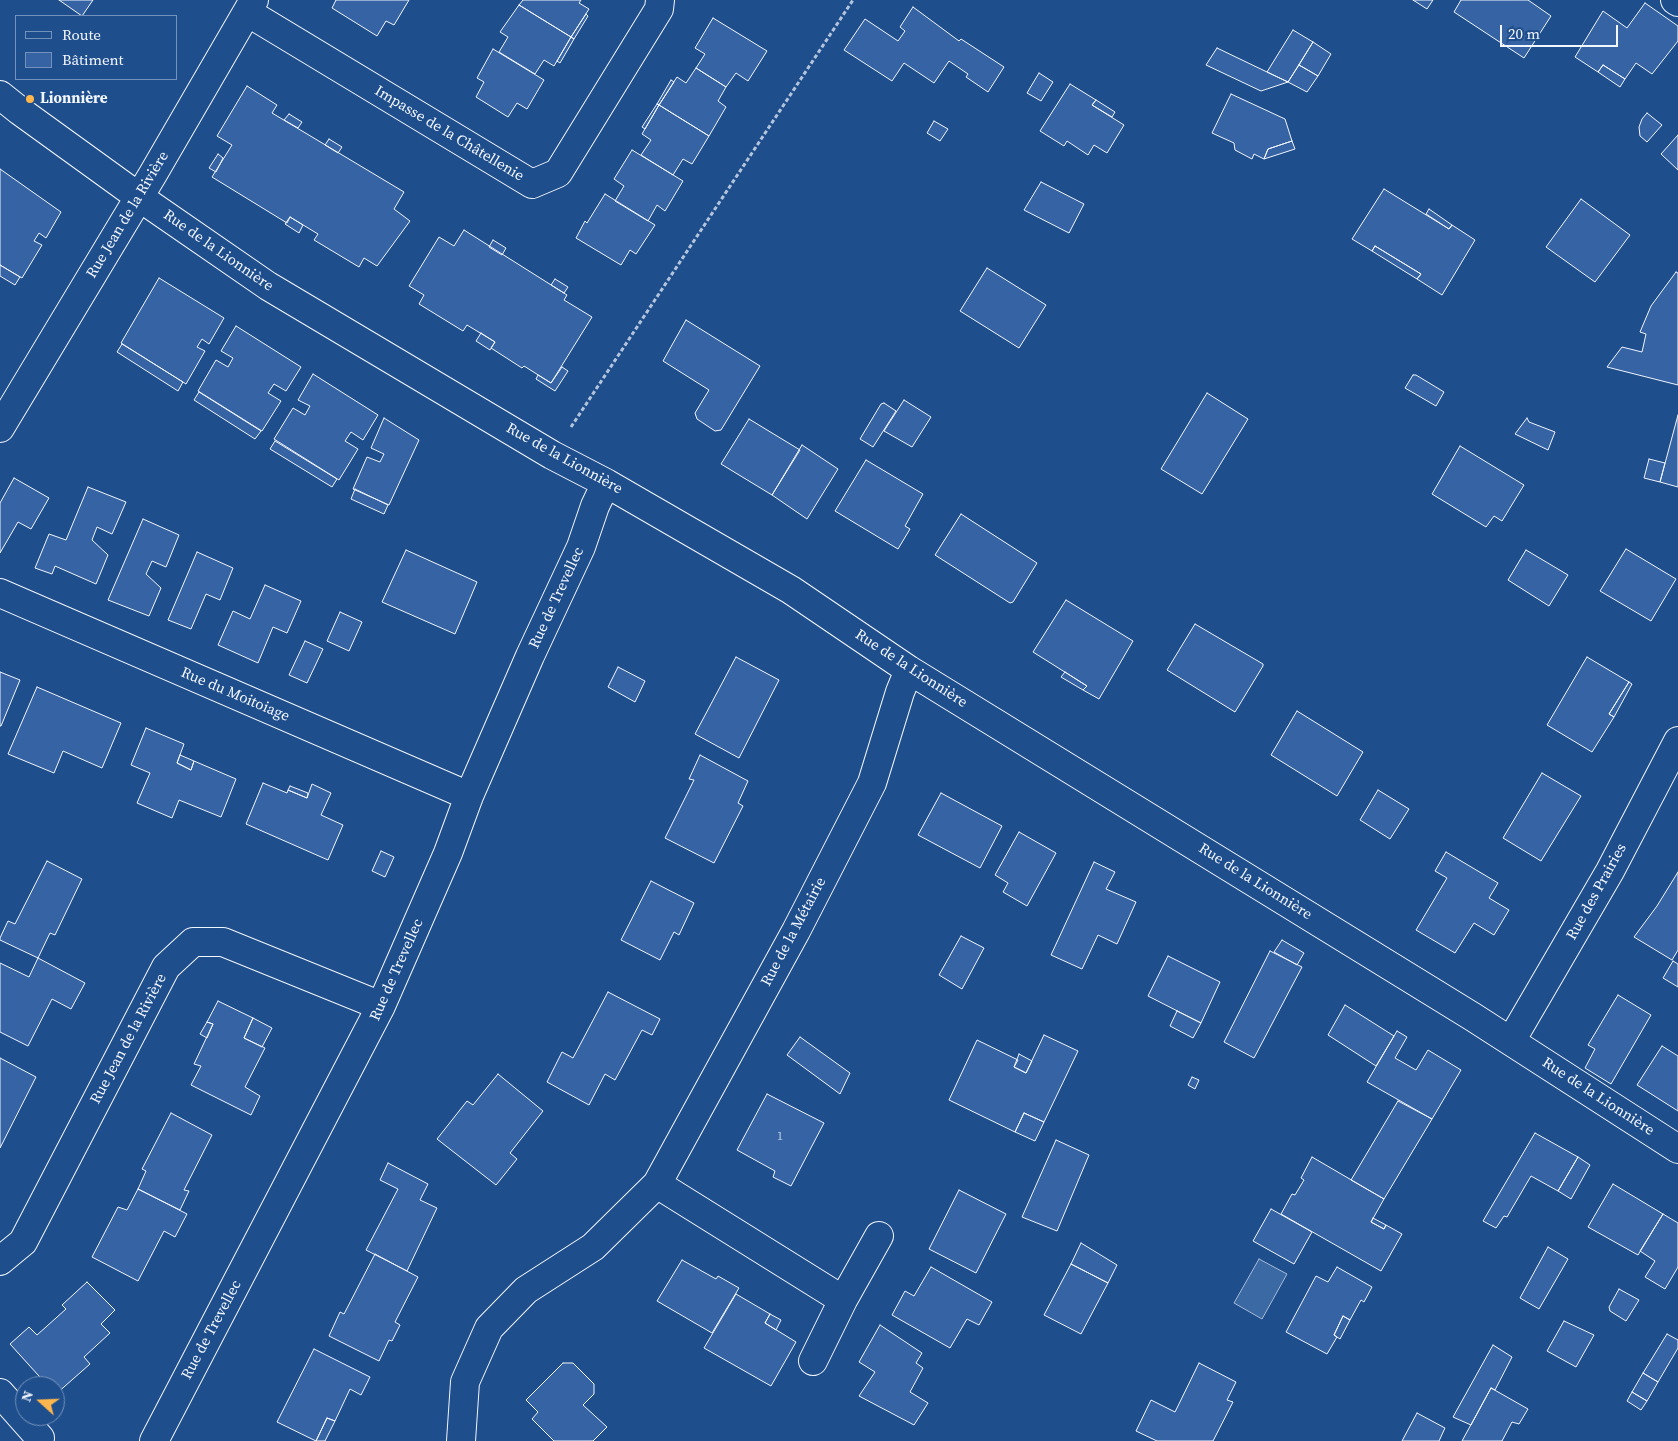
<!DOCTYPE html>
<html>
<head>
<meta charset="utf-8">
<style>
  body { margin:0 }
  #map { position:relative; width:1678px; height:1441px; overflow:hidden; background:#1f4e8c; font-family:"Source Serif 4",serif }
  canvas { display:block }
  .legend { position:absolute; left:15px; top:15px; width:162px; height:65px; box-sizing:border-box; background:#1f4e8c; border:1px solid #7391ba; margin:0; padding:6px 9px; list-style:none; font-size:15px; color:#f2f6ff }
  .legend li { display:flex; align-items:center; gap:10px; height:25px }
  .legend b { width:25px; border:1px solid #7391ba }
  .north { position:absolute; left:15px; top:1376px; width:50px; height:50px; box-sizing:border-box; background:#1f4e8c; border:1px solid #7391ba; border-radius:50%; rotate:290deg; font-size:14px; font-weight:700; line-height:20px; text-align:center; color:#f2f6ff }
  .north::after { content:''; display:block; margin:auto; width:18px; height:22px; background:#ffb74d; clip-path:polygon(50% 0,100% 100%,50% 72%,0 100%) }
  .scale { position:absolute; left:1500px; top:25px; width:118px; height:22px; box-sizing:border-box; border:2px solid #f2f6ff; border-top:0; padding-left:6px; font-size:15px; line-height:18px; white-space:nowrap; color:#f2f6ff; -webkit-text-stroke:4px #1f4e8c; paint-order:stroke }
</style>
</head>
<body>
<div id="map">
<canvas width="1678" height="1441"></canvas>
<ul class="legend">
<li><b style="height:6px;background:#1f4e8c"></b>Route</li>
<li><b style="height:14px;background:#3563a3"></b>Bâtiment</li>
</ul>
<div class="north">N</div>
<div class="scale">20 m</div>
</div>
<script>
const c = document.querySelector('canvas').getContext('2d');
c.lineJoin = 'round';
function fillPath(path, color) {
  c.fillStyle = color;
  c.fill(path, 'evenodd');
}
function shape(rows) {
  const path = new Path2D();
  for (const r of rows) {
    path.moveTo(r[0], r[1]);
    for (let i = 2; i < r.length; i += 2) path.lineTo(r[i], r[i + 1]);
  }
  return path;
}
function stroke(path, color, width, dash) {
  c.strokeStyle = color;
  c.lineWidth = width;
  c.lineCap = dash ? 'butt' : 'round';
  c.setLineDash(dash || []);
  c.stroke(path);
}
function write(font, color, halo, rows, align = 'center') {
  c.font = font + ' "Source Serif 4",serif';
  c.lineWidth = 4;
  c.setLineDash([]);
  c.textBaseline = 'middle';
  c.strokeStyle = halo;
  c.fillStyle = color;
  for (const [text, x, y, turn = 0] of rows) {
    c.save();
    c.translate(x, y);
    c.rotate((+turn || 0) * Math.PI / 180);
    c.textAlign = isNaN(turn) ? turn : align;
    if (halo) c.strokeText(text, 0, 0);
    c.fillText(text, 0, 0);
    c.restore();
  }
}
const water = shape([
  [1259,1259,1287,1274,1262,1319,1234,1303,1259,1259]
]);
const building = shape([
  [59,0,93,0,82,16,59,0],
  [336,0,409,0,394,25,386,21,377,36,332,8,336,0],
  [523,0,581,0,579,3,589,9,571,37,519,5,523,0],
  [1413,0,1433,0,1427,9,1413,0],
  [1461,0,1528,0,1551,16,1524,58,1454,12,1461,0],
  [1645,3,1678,26,1678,41,1652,74,1636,63,1625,79,1603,65,1598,72,1575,57,1603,11,1627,28,1645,3],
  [519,5,571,37,554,66,544,60,535,74,499,52,508,37,500,32,519,5],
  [913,7,959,41,961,39,1004,67,988,92,966,77,968,74,949,61,934,83,904,63,892,81,844,50,865,19,898,41,905,31,900,27,913,7],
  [586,14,588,16,574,39,571,37,586,14],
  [713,18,767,51,748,81,736,73,726,87,696,68,705,54,695,48,713,18],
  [1293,30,1313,42,1288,82,1267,72,1293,30],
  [571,37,574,39,560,63,557,61,571,37],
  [1313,42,1331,54,1318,76,1299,65,1313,42],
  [1217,48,1267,72,1288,82,1261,91,1206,65,1217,48],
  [493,49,544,80,527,109,517,103,508,117,476,97,484,82,477,78,493,49],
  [1299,65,1318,76,1307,92,1288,82,1299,65],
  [1603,65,1625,79,1620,87,1598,72,1603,65],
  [696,68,726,87,718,101,726,107,709,136,659,105,677,77,686,83,696,68],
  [1039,73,1053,82,1041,101,1027,93,1039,73],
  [671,80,674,82,659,105,657,104,671,80],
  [1070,84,1096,100,1092,105,1124,125,1107,153,1094,145,1088,155,1067,141,1064,146,1040,131,1070,84],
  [247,86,277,105,272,113,404,192,394,209,410,221,377,266,364,258,359,267,314,240,318,234,290,217,287,223,212,177,232,145,217,136,247,86],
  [1231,94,1285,119,1292,141,1268,149,1264,159,1254,154,1252,159,1235,150,1234,143,1212,133,1231,94],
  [1096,100,1115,112,1112,117,1092,105,1096,100],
  [657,104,659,105,645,129,642,127,657,104],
  [659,105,709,136,692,164,683,159,673,175,641,155,651,140,642,134,659,105],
  [1647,113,1662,125,1647,142,1640,136,1639,127,1642,119,1647,113],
  [289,114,302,122,298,128,284,120,289,114],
  [934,121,948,129,940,141,927,133,934,121],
  [1678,135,1678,170,1661,154,1678,135],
  [329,139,342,147,338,153,325,145,329,139],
  [1292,141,1295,149,1264,159,1268,149,1292,141],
  [632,150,683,181,665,211,657,205,648,221,615,201,624,186,614,179,632,150],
  [218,154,223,158,216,172,209,168,218,154],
  [0,169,61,212,46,238,39,233,34,241,42,245,22,278,0,265,0,169],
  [1041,182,1084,204,1069,233,1024,210,1041,182],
  [1384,189,1449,229,1452,225,1475,240,1442,295,1417,279,1421,274,1375,246,1372,251,1352,239,1384,189],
  [605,194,655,225,636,254,630,250,621,265,576,238,585,221,587,223,605,194],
  [1581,199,1630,235,1595,282,1546,247,1581,199],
  [1429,209,1452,225,1449,229,1426,214,1429,209],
  [290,217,303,225,299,233,285,224,290,217],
  [464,230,567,295,564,300,592,317,551,383,524,366,522,368,491,348,495,342,467,325,463,331,419,304,424,295,409,286,439,237,454,246,464,230],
  [493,240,506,248,502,255,489,247,493,240],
  [1375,246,1421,274,1417,279,1372,251,1375,246],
  [0,265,20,277,15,285,0,276,0,265],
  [987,268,1046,305,1019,348,960,311,987,268],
  [1676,272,1678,273,1678,385,1607,367,1622,347,1642,352,1646,334,1640,332,1651,306,1676,272],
  [159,278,224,318,209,344,202,339,197,347,205,351,186,384,121,343,159,278],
  [555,279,568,287,564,293,551,285,555,279],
  [686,320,760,366,721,430,715,431,697,419,695,413,709,390,663,361,686,320],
  [236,326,301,367,286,391,274,384,268,393,281,401,262,431,198,391,216,360,228,367,233,358,221,351,236,326],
  [481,333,495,342,490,350,476,341,481,333],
  [122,344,183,382,178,391,117,352,122,344],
  [562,367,568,371,555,391,536,379,538,375,551,383,562,367],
  [313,374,378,415,363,440,351,432,345,441,358,449,339,480,274,439,293,408,305,415,310,406,298,400,313,374],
  [1413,375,1416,375,1444,392,1436,406,1405,388,1413,375],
  [199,392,261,431,255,439,194,400,199,392],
  [1207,393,1248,419,1202,494,1161,469,1207,393],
  [904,400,931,417,912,447,884,431,904,400],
  [884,403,896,411,873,447,860,439,881,404,884,403],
  [1678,415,1678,487,1660,482,1678,415],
  [384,418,419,440,389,505,353,489,367,457,380,462,384,454,371,448,384,418],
  [1527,418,1529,422,1555,432,1548,450,1515,434,1527,418],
  [749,419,800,450,772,495,721,464,749,419],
  [275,441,337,479,332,487,270,449,275,441],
  [802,445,838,469,807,519,772,495,802,445],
  [1460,446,1524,485,1502,521,1494,516,1486,527,1432,494,1460,446],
  [1649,459,1665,463,1660,482,1644,478,1649,459],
  [866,460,923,494,905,526,910,529,898,549,835,511,866,460],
  [14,478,49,498,31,529,18,522,0,553,0,503,14,478],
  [88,487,126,502,112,534,97,527,92,540,108,555,96,584,55,566,52,574,35,568,49,534,66,540,88,487],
  [355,489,388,505,384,514,351,499,355,489],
  [961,514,1037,563,1013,602,1010,603,935,555,961,514],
  [143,519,179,535,166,567,152,561,146,574,161,588,149,616,108,600,143,519],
  [1626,549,1676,579,1651,621,1600,591,1626,549],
  [406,550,477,582,455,634,382,602,406,550],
  [1526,550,1568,575,1549,606,1508,580,1526,550],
  [197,552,233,568,220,600,206,594,191,629,168,620,197,552],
  [265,585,301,601,287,633,273,627,258,663,218,645,233,611,250,619,265,585],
  [1066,600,1133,641,1099,699,1083,690,1087,686,1033,652,1066,600],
  [340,612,362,622,349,651,327,641,340,612],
  [1195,624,1263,664,1263,666,1235,712,1167,670,1195,624],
  [305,641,323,649,307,683,289,675,305,641],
  [736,657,779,680,739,758,695,734,736,657],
  [1587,657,1629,682,1609,714,1614,717,1592,752,1547,725,1587,657],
  [618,667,645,681,635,702,608,687,618,667],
  [0,672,20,680,1,726,0,726,0,672],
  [1065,672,1087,686,1083,690,1061,677,1065,672],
  [1629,682,1632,684,1614,717,1609,714,1629,682],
  [37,687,121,723,102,768,63,751,54,773,8,754,37,687],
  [1297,711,1363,752,1337,796,1271,755,1297,711],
  [146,728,184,744,177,763,191,770,194,761,236,779,221,817,179,800,172,818,137,803,150,773,131,765,146,728],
  [180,755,194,761,191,770,177,763,180,755],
  [700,755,748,781,738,803,743,806,714,863,665,838,694,780,689,779,700,755],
  [1542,773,1581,796,1541,861,1503,838,1542,773],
  [263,783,287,793,288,790,307,798,312,784,331,793,321,815,343,825,328,860,246,824,263,783],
  [290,786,308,793,307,798,288,790,290,786],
  [1378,790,1409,809,1390,839,1360,820,1378,790],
  [941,793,1002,826,980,868,918,835,941,793],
  [1019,832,1056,853,1027,906,1003,892,1008,883,995,875,1019,832],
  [381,851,394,857,385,877,372,871,381,851],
  [1446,852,1498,883,1489,898,1509,910,1494,935,1474,923,1455,953,1416,930,1447,878,1435,871,1446,852],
  [47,861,82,879,55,935,50,933,38,958,0,940,0,938,8,921,15,924,47,861],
  [1094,862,1115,872,1106,889,1136,902,1117,944,1098,935,1082,969,1051,955,1094,862],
  [1678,872,1678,950,1672,960,1634,937,1657,906,1678,872],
  [651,881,694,903,679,935,674,932,660,960,621,940,651,881],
  [961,936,984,948,962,989,939,975,961,936],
  [1282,940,1304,953,1297,965,1274,952,1282,940],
  [1270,951,1302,967,1254,1058,1224,1042,1270,951],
  [1168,956,1220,982,1201,1023,1148,996,1168,956],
  [38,958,85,983,71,1009,52,999,28,1046,0,1032,0,963,29,977,38,958],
  [1673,961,1678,964,1678,987,1663,978,1673,961],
  [608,992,660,1019,652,1035,642,1030,615,1080,605,1074,589,1105,547,1082,562,1052,573,1058,608,992],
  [1618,995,1651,1015,1611,1084,1585,1068,1595,1049,1588,1045,1618,995],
  [218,1001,253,1018,244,1038,265,1048,245,1087,260,1096,251,1115,191,1085,201,1066,194,1064,213,1024,207,1022,218,1001],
  [1345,1005,1394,1036,1376,1066,1328,1035,1345,1005],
  [1177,1011,1201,1023,1193,1038,1170,1026,1177,1011],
  [253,1018,272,1028,262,1047,244,1038,253,1018],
  [207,1022,213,1024,207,1038,200,1034,207,1022],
  [1397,1031,1407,1037,1395,1058,1416,1070,1428,1050,1461,1070,1432,1119,1367,1082,1397,1031],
  [1044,1035,1078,1051,1044,1122,1024,1113,1015,1132,949,1100,977,1040,1018,1060,1014,1067,1026,1073,1044,1035],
  [800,1037,850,1073,840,1094,787,1055,800,1037],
  [1662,1046,1678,1056,1678,1111,1637,1085,1662,1046],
  [1019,1054,1032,1061,1026,1073,1014,1067,1019,1054],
  [0,1058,36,1077,0,1148,0,1058],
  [498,1074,543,1111,510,1153,517,1159,496,1185,437,1139,467,1101,473,1105,498,1074],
  [1192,1077,1199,1080,1195,1089,1188,1085,1192,1077],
  [767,1094,824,1123,791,1186,773,1177,775,1171,737,1150,767,1094],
  [1398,1101,1432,1119,1384,1199,1351,1180,1398,1101],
  [171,1113,212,1135,184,1190,189,1191,180,1210,138,1189,146,1171,142,1169,171,1113],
  [1024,1113,1044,1122,1035,1141,1015,1132,1024,1113],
  [1535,1133,1578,1157,1558,1191,1531,1176,1507,1217,1504,1216,1496,1228,1483,1221,1535,1133],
  [1056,1140,1089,1155,1057,1231,1022,1217,1056,1140],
  [1312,1157,1384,1199,1371,1222,1384,1229,1386,1225,1402,1234,1381,1271,1281,1214,1292,1194,1295,1195,1304,1180,1301,1178,1312,1157],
  [1578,1157,1590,1165,1571,1199,1558,1191,1578,1157],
  [388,1163,428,1184,420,1200,437,1208,407,1271,366,1250,398,1189,380,1180,388,1163],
  [1613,1184,1663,1214,1638,1255,1588,1227,1613,1184],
  [138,1189,187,1214,175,1237,164,1231,138,1281,92,1257,118,1207,127,1210,138,1189],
  [959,1190,1006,1214,976,1273,929,1249,959,1190],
  [1271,1209,1312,1232,1294,1264,1253,1241,1271,1209],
  [1663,1214,1678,1223,1678,1267,1665,1289,1645,1277,1655,1261,1640,1251,1663,1214],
  [1373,1218,1386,1225,1384,1229,1371,1222,1373,1218],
  [1081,1243,1117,1265,1108,1283,1071,1264,1081,1243],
  [1548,1247,1568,1259,1539,1309,1520,1298,1548,1247],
  [375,1254,418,1277,395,1322,400,1325,392,1341,389,1340,379,1361,329,1336,340,1312,344,1314,375,1254],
  [682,1260,716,1279,718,1276,739,1288,712,1333,657,1301,682,1260],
  [1071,1264,1108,1283,1081,1334,1044,1315,1071,1264],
  [931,1267,992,1302,979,1325,967,1319,950,1348,892,1315,905,1291,914,1296,931,1267],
  [1337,1267,1372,1287,1364,1302,1361,1300,1350,1320,1343,1316,1334,1335,1337,1337,1327,1354,1286,1332,1316,1276,1328,1282,1337,1267],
  [87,1282,115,1310,101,1324,110,1333,84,1357,90,1364,56,1394,55,1386,48,1386,10,1344,29,1327,37,1335,66,1309,62,1305,87,1282],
  [1619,1289,1639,1300,1626,1321,1610,1311,1609,1307,1619,1289],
  [736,1294,770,1314,765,1323,796,1342,771,1386,704,1348,736,1294],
  [770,1314,781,1320,776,1330,765,1323,770,1314],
  [1343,1316,1350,1320,1340,1339,1334,1335,1343,1316],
  [1564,1321,1594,1335,1576,1367,1547,1351,1564,1321],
  [880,1325,922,1353,916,1363,923,1368,910,1392,928,1403,914,1425,859,1396,875,1372,859,1362,880,1325],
  [1667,1334,1678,1340,1678,1348,1658,1382,1643,1373,1667,1334],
  [1493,1345,1512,1357,1495,1390,1491,1388,1471,1425,1453,1417,1493,1345],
  [314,1349,370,1377,361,1395,350,1389,335,1421,327,1418,316,1441,277,1422,314,1349],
  [563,1363,573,1363,594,1384,594,1394,583,1405,607,1427,593,1441,554,1441,532,1419,538,1412,526,1400,563,1363],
  [1199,1363,1236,1382,1227,1400,1233,1402,1213,1441,1157,1441,1136,1431,1151,1400,1175,1412,1199,1363],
  [1643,1373,1658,1382,1647,1401,1632,1392,1643,1373],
  [1491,1388,1528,1409,1519,1424,1512,1422,1502,1441,1462,1441,1491,1388],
  [1632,1392,1647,1401,1641,1410,1627,1401,1632,1392],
  [1417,1413,1445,1428,1439,1441,1402,1441,1417,1413],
  [327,1418,335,1421,325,1441,316,1441,327,1418]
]);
const path = shape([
  [571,427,853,0]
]);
const minor = shape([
  [1675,0,1678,2],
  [247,12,532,184,558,173,659,9,660,0],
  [0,95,20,111,139,197,268,286,552,455,606,483,791,590,909,670,1473,1017,1678,1149],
  [0,428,153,174,254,0],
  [0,593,469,796],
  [1511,1041,1610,871,1678,741],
  [657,1184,843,1300],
  [0,1261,23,1242,166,967,193,942,223,942,381,1006],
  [813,1361,843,1300,879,1236],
  [0,1393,40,1438],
  [154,1441,381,1006,448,853,469,796,530,656,581,547,595,506,606,483],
  [461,1441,465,1382,489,1328,526,1290,593,1247,657,1184,796,931,872,783,900,692,909,670]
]);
const markers = [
  [30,99,5,"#ffb74d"]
];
const numberNames = [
  ["1",780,1137]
];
const poiNames = [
  ["Lionnière",40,99]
];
const streetNames = [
  ["Impasse de la Châtellenie",449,134,31],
  ["Rue Jean de la Rivière",128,215,-59],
  ["Rue de la Lionnière",218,251,35],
  ["Rue de la Lionnière",564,459,29],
  ["Rue de Trevellec",557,598,-65],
  ["Rue de la Lionnière",911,669,33],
  ["Rue du Moitoiage",235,695,23],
  ["Rue de la Lionnière",1255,882,32],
  ["Rue des Prairies",1597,892,-61],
  ["Rue de la Métairie",794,932,-62],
  ["Rue de Trevellec",397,970,-66],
  ["Rue Jean de la Rivière",129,1039,-62],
  ["Rue de la Lionnière",1598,1097,33],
  ["Rue de Trevellec",212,1330,-62]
];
fillPath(water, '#3b69a3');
stroke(water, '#a8bbd7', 1);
fillPath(building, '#3563a3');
stroke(building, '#f2f6ff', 1);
stroke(minor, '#f2f6ff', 30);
stroke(path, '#b3c4dc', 3, [4, 2.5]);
stroke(minor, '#1f4e8c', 28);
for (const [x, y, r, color] of markers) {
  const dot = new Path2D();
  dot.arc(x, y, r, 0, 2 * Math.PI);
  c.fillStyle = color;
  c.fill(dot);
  stroke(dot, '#1f4e8c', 2);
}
write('12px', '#c3d1e8', null, numberNames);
write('bold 15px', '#f2f6ff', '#1f4e8c', poiNames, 'left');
write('15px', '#f2f6ff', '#1f4e8c', streetNames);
</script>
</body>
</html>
